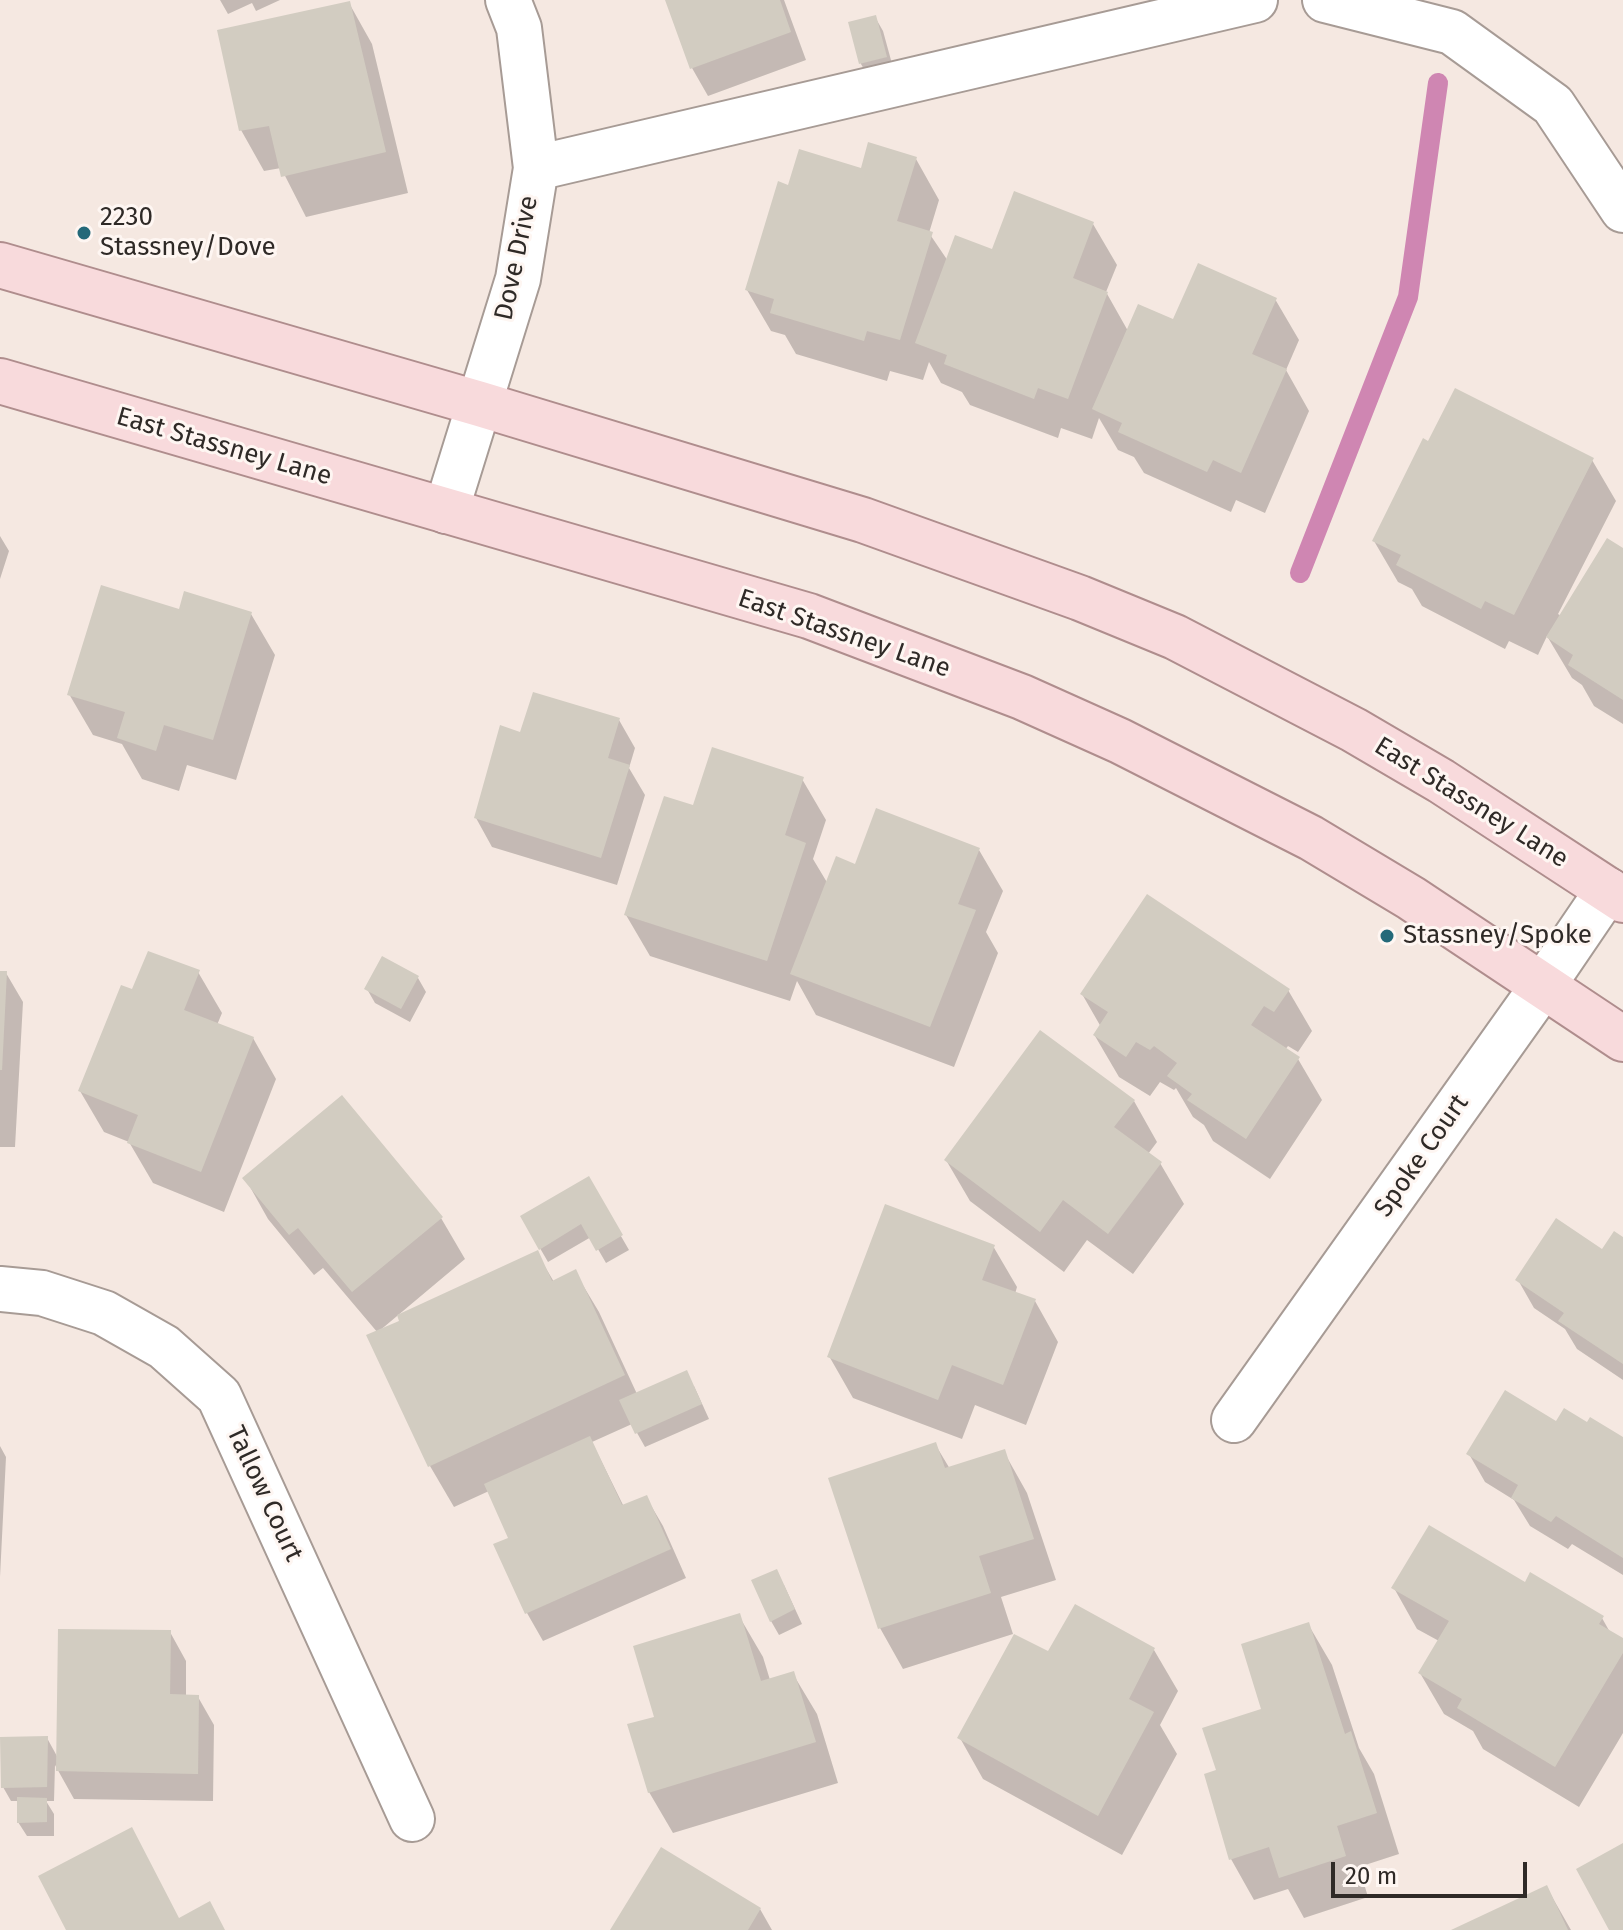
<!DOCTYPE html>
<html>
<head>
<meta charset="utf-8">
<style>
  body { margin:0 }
  #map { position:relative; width:1623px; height:1930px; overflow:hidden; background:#f5e8e1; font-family:"Fira Sans",sans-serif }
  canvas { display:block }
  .scale { position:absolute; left:1331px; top:1862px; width:196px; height:36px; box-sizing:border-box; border:4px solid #2f2a27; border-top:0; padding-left:10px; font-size:24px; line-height:28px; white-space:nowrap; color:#2f2a27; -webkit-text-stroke:6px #fef6f2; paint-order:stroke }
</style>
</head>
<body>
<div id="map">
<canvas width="1623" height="1930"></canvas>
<div class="scale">20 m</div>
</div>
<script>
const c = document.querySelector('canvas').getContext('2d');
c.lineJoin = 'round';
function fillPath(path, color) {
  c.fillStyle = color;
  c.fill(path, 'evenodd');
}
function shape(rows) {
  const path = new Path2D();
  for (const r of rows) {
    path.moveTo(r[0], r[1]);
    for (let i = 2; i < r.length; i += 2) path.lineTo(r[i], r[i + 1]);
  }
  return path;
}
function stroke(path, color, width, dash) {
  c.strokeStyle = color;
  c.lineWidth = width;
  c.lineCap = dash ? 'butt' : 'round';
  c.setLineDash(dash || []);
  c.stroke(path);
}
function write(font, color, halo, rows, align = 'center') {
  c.font = font + ' "Fira Sans",sans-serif';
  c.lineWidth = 6;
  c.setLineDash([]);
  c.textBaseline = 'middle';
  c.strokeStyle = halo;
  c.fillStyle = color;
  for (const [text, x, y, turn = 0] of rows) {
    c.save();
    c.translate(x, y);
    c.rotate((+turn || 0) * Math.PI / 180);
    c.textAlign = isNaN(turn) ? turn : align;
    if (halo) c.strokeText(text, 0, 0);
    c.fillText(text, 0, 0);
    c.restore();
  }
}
const shadow = shape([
  [220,0,280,0,256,11,252,3,228,14],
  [667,0,784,0,806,60,708,96,692,68],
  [349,3,372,44,408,193,306,217,281,168,264,171,241,130],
  [875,17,883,31,894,71,869,78,861,64,851,23],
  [916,159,939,200,929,233,948,261,1093,224,1117,265,1106,292,1128,331,1275,299,1299,340,1286,370,1309,411,1265,513,1236,500,1231,512,1144,473,1134,457,1118,450,1099,418,1092,439,1061,428,1058,438,970,405,962,392,941,383,929,362,923,380,890,371,887,381,796,354,785,335,771,331,747,290,789,187],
  [1592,460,1616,501,1558,614,1561,616,1623,551,1623,724,1594,706,1582,685,1572,678,1547,636,1538,655,1509,641,1505,649,1422,606,1412,589,1398,582,1374,541],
  [0,536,9,551,0,579],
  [180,611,251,614,275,655,236,780,187,765,179,791,142,779,122,744,93,735,69,694],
  [619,720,635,748,629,768,645,795,617,885,492,847,476,818,522,734],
  [802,779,826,820,813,859,828,884,856,867,979,850,1003,891,986,932,998,953,954,1067,816,1015,797,981,790,1001,650,956,626,915,694,808],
  [198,972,222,1013,217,1025,253,1038,276,1079,224,1212,153,1183,129,1142,104,1132,80,1091,133,992],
  [0,973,6,973,23,1002,15,1147,0,1147],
  [418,978,426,992,410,1022,375,1003,367,989],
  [1288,990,1312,1031,1298,1052,1288,1046,1285,1050,1298,1059,1322,1100,1270,1179,1213,1141,1204,1125,1193,1117,1176,1088,1174,1090,1160,1082,1150,1096,1119,1077,1095,1036,1101,1027,1082,994],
  [1134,1101,1157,1142,1148,1154,1160,1163,1184,1204,1133,1274,1087,1240,1064,1272,970,1201,946,1160],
  [245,1178,441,1218,465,1259,378,1332,537,1253,554,1282,575,1272,599,1312,637,1394,694,1386,709,1419,645,1447,632,1424,592,1442,624,1507,646,1497,663,1526,686,1578,543,1641,527,1613,511,1539,489,1491,454,1507,430,1466,369,1336,378,1333,323,1268,314,1275,268,1219],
  [588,1179,629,1250,606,1263,591,1237,548,1262,522,1217],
  [1623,1239,1623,1380,1577,1349,1565,1329,1534,1308,1518,1280,1603,1252],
  [993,1246,1017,1287,1015,1294,1035,1301,1058,1342,1026,1425,975,1405,962,1439,853,1398,829,1356],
  [1588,1425,1623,1440,1623,1575,1572,1544,1568,1549,1530,1526,1514,1500,1485,1482,1469,1454],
  [935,1444,950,1469,1004,1452,1027,1493,1056,1580,1001,1597,1013,1634,903,1669,880,1628],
  [0,1446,6,1457,0,1577],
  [1525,1584,1602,1618,1611,1634,1623,1640,1623,1733,1579,1807,1483,1749,1473,1731,1444,1714,1420,1673,1439,1641,1417,1629,1394,1588],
  [784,1585,802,1624,779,1635,771,1621],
  [739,1616,763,1657,770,1680,793,1674,817,1714,838,1783,673,1833,649,1792,657,1718],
  [1308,1624,1332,1665,1359,1748,1374,1774,1399,1854,1359,1867,1368,1897,1304,1918,1288,1889,1254,1900,1231,1859,1218,1771,1264,1710],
  [170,1632,186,1661,186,1696,198,1697,214,1725,213,1801,74,1799,55,1765,54,1801,46,1801,54,1814,54,1836,27,1836,18,1822,19,1801,11,1801,3,1787,47,1738,58,1758],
  [1154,1650,1178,1691,1160,1725,1177,1754,1122,1855,983,1779,960,1738,1049,1654],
  [1547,1888,1571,1930,1455,1930],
  [760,1909,772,1930,612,1930]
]);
const stream = shape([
  [1300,573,1408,297,1438,83]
]);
const building = shape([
  [665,0,780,0,791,32,690,69],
  [350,1,386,152,281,177,269,126,239,131,217,30],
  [876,15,887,57,859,64,848,22],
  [868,142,917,157,897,221,933,232,900,340,867,331,864,341,770,313,774,299,745,290,778,181,788,185,799,149,861,168],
  [1014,191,1094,222,1073,278,1108,292,1068,399,1038,388,1034,399,944,364,947,355,915,343,955,235,992,249],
  [1198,263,1277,298,1252,354,1287,369,1241,473,1213,460,1207,472,1118,432,1122,423,1092,409,1138,304,1173,319],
  [1455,388,1594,458,1514,615,1485,601,1481,609,1396,565,1401,555,1372,541,1423,438,1428,441],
  [1607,538,1623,548,1623,700,1568,665,1573,655,1546,637],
  [101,585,179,609,184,591,252,612,213,740,164,725,156,751,117,738,125,712,67,695],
  [533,692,620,718,608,758,630,765,601,858,474,818,500,725,520,732],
  [712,747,804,777,785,835,806,843,767,961,624,915,664,796,693,805],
  [876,808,980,848,958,904,976,910,930,1027,790,974,836,856,855,864],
  [1147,894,1290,989,1274,1012,1264,1006,1251,1025,1300,1057,1246,1139,1187,1100,1192,1094,1167,1076,1177,1063,1154,1046,1150,1050,1136,1042,1126,1057,1093,1035,1108,1012,1080,994],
  [148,951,200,970,184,1010,254,1037,201,1172,127,1143,138,1115,78,1091,121,985,132,989],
  [382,956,419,976,401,1009,364,989],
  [0,971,7,971,2,1070,0,1070],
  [1040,1030,1135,1100,1114,1127,1162,1162,1108,1234,1063,1200,1040,1232,944,1160],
  [342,1095,443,1217,352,1292,298,1228,289,1235,242,1178],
  [589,1176,623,1235,596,1251,581,1224,539,1250,520,1216],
  [885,1204,995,1245,982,1280,1036,1299,1003,1385,952,1365,938,1400,827,1357],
  [1556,1218,1602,1249,1614,1231,1623,1237,1623,1364,1558,1321,1564,1313,1515,1280],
  [538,1250,552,1281,576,1269,625,1375,428,1467,366,1335,399,1321,397,1315],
  [687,1370,702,1404,635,1434,619,1400],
  [1505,1390,1556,1421,1564,1408,1587,1422,1590,1417,1623,1437,1623,1558,1556,1516,1551,1522,1511,1498,1518,1485,1466,1454],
  [590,1436,622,1505,647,1495,671,1549,525,1614,493,1544,508,1538,484,1484],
  [936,1442,945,1468,1005,1449,1034,1539,979,1556,991,1593,878,1629,828,1478],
  [1429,1525,1525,1582,1530,1572,1604,1616,1599,1624,1623,1638,1623,1653,1555,1767,1457,1708,1462,1699,1418,1673,1449,1621,1391,1588],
  [777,1569,795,1609,770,1622,751,1580],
  [1075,1604,1155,1648,1129,1699,1154,1712,1098,1816,957,1738,1014,1634,1048,1651],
  [740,1613,761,1681,794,1671,816,1742,648,1793,627,1724,654,1717,633,1646],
  [1309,1622,1345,1734,1351,1731,1377,1813,1337,1826,1346,1856,1279,1878,1269,1847,1229,1860,1204,1774,1216,1770,1202,1728,1261,1709,1241,1644],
  [58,1629,171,1630,170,1694,199,1695,198,1774,56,1771],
  [48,1736,47,1787,1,1788,0,1737],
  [17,1797,47,1798,47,1822,17,1823],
  [132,1827,179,1918,210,1901,225,1930,66,1930,38,1876],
  [1623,1843,1623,1930,1609,1930,1576,1869],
  [661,1847,761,1908,748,1930,610,1930],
  [1547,1885,1568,1930,1451,1930]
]);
const minor = shape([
  [1325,0,1452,32,1553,105,1623,210],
  [536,168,1255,0],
  [446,511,518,279,536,168,519,28,508,0],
  [0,1289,42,1293,104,1313,164,1347,219,1396,412,1819],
  [1234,1420,1542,987,1608,890]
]);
const major = shape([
  [0,265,480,404,863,520,1080,598,1175,637,1354,730,1441,781,1623,900],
  [0,381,809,616,1022,697,1120,741,1311,838,1411,898,1623,1039]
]);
const markers = [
  [84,233,8,"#246979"],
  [1387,936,8,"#246979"]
];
const poiNames = [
  ["2230",100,218],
  ["Stassney/Dove",100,248],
  ["Stassney/Spoke",1403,936]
];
const streetNames = [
  ["Dove Drive",517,258,-78],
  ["East Stassney Lane",224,447,16],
  ["East Stassney Lane",844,634,19],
  ["East Stassney Lane",1471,803,32],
  ["Spoke Court",1422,1156,-55],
  ["Tallow Court",264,1494,65]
];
fillPath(shadow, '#0003');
stroke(stream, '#cf86b2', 20);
fillPath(building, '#d2ccc1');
stroke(minor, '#a79b95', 48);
stroke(major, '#af8d8d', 48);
stroke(minor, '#fff', 44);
stroke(major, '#f8dadc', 44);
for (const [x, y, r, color] of markers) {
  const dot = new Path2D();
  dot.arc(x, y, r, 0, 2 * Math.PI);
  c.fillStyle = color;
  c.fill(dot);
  stroke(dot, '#fef6f2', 3);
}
write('26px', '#2f2a27', '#fef6f2', poiNames, 'left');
write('26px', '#2f2a27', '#fef6f2', streetNames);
</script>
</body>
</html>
